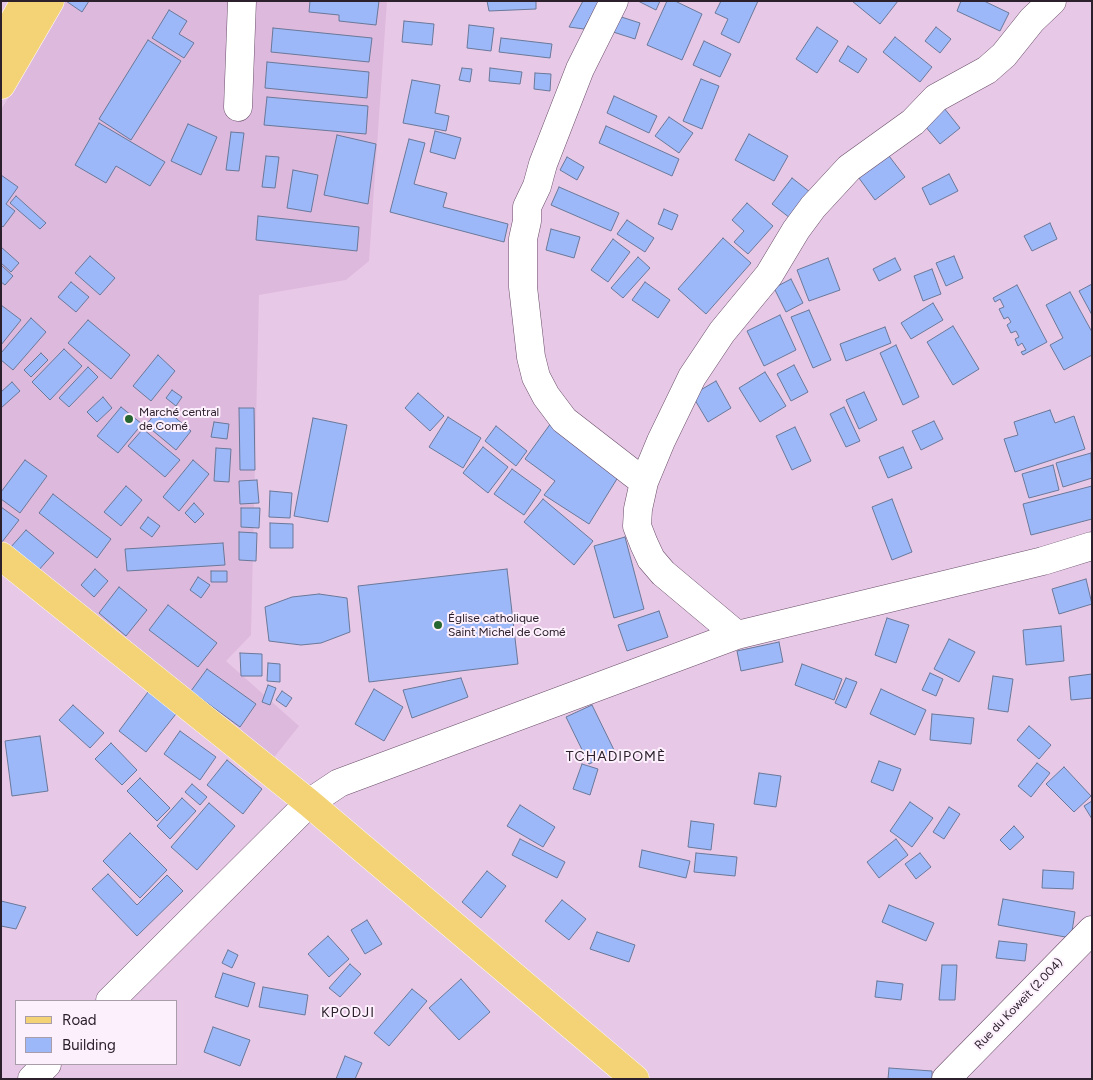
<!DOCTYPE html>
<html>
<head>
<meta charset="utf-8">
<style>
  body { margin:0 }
  #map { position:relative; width:1093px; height:1080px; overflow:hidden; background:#e8c8e7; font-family:Figtree,sans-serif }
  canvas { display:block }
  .frame { position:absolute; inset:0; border:2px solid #2c202c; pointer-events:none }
  .legend { position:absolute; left:15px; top:1000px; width:162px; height:65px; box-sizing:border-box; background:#fdf0fd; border:1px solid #a99da9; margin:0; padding:6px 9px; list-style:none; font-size:15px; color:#2c202c }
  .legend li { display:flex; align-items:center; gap:10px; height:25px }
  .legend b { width:25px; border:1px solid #a99da9 }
</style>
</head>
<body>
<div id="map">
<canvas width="1093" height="1080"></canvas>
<div class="frame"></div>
<ul class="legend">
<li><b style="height:6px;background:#f3d376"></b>Road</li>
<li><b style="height:14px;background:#9db8f8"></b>Building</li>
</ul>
</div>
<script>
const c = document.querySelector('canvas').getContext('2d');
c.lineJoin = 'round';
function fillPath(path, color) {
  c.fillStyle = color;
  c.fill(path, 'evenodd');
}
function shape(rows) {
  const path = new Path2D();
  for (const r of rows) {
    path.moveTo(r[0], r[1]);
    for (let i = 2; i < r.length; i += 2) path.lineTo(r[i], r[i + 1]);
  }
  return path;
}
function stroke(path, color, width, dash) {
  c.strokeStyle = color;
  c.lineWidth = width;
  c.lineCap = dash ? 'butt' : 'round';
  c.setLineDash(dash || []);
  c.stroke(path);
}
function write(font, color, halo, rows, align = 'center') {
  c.font = font + ' Figtree,sans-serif';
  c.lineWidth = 4;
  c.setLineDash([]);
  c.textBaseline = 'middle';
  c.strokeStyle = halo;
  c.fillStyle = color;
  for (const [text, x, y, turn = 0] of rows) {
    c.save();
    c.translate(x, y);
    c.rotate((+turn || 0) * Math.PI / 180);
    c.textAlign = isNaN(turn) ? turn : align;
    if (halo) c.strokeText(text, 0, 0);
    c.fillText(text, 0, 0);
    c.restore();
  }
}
const built = shape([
  [65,1,387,1,369,261,346,280,259,295,251,635,226,661,299,726,272,760,1,543,1,110]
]);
const building = shape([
  [66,1,89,1,82,12,66,1],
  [310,1,379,1,376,25,339,21,339,15,309,12,310,1],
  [487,1,536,1,536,9,489,11,487,1],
  [583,1,599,1,584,29,569,27,583,1],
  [638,1,660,1,656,10,638,1],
  [667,1,675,1,702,14,682,60,647,45,667,1],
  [721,1,758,1,739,43,721,34,728,19,715,13,721,1],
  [852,1,898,1,880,24,852,1],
  [961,1,984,1,1009,13,1000,31,957,11,961,1],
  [169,10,187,21,179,34,194,43,184,58,152,38,169,10],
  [612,14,640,23,635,39,607,30,612,14],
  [404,21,434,24,432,45,402,42,404,21],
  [469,25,494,28,491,51,467,48,469,25],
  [817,27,838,41,817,73,796,59,817,27],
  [936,27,951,39,940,53,925,41,936,27],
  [273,28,372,38,369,62,271,52,273,28],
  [895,37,932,67,920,82,883,52,895,37],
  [501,38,552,44,550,58,499,52,501,38],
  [148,40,181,61,131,140,99,119,148,40],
  [704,41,731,54,720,77,693,65,704,41],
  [848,46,867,59,858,73,839,61,848,46],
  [267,62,369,72,367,98,265,88,267,62],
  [462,68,472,69,470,82,459,80,462,68],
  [490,68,522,72,520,84,489,81,490,68],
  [535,73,551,74,550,91,534,89,535,73],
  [701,79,719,86,702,129,683,121,701,79],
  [412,80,440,85,435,113,449,116,446,131,403,123,412,80],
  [614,96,657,116,649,133,607,113,614,96],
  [267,97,368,106,366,134,264,125,267,97],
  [940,103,960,128,940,144,920,120,940,103],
  [669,117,693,133,679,153,655,136,669,117],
  [99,123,165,162,150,186,116,166,106,183,75,165,99,123],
  [188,124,217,137,201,175,171,161,188,124],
  [606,126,679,159,672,176,599,143,606,126],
  [435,131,461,138,455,159,430,152,435,131],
  [231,132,244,133,239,171,226,170,231,132],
  [749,134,788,156,774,181,735,160,749,134],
  [337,135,376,144,368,204,324,195,337,135],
  [409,139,425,143,414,184,447,193,443,207,508,224,504,242,390,212,409,139],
  [886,152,905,177,875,200,856,174,886,152],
  [266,156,279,157,275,188,262,187,266,156],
  [567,157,584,167,577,180,560,170,567,157],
  [293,170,318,175,311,212,287,208,293,170],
  [949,174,958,191,930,205,922,188,949,174],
  [1,175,18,187,6,204,15,211,3,227,1,225,1,175],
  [792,178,810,192,790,218,772,204,792,178],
  [559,187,619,213,611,231,551,205,559,187],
  [16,196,46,223,40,229,10,203,16,196],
  [747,203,773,226,748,254,734,242,744,231,732,220,747,203],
  [664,209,678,215,672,230,658,224,664,209],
  [258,216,359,227,357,251,256,240,258,216],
  [627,220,654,238,645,252,617,234,627,220],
  [1050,223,1057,239,1032,251,1024,236,1050,223],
  [551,229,580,237,574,258,546,250,551,229],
  [723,238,751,263,706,314,678,289,723,238],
  [613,239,630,252,608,282,591,270,613,239],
  [1,247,19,263,11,272,1,263,1,247],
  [90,256,115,278,100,295,75,273,90,256],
  [954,256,963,278,946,286,936,263,954,256],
  [638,257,650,268,623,298,611,288,638,257],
  [828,258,840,290,809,301,797,270,828,258],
  [895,258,901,270,879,281,873,269,895,258],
  [1,265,13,276,5,285,1,282,1,265],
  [932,269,941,294,923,301,914,276,932,269],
  [791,279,803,303,786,312,774,288,791,279],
  [71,282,89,297,76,312,58,297,71,282],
  [645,282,670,300,658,318,632,300,645,282],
  [1092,284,1092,315,1079,291,1092,284],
  [1017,285,1047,342,1023,355,1021,352,1026,350,1022,343,1018,346,1015,339,1019,337,1016,331,1011,333,1007,325,1011,322,1008,317,1004,319,999,309,1004,307,1000,299,995,302,993,298,1017,285],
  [1070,292,1092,332,1092,355,1064,370,1050,345,1063,338,1046,305,1070,292],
  [933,303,943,320,911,339,901,323,933,303],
  [1,305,21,320,1,345,1,305],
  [809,310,831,360,813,368,791,317,809,310],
  [780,315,796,350,764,366,747,331,780,315],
  [31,318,46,332,13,370,1,360,1,353,31,318],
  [88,320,130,355,111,379,68,343,88,320],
  [953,326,979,369,953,385,927,342,953,326],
  [885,327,891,343,846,361,840,344,885,327],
  [896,345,919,397,903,405,880,353,896,345],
  [64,349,82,366,50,400,32,382,64,349],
  [41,353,48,360,31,377,24,370,41,353],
  [158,355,175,371,151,401,133,386,158,355],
  [794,365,808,392,791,401,777,374,794,365],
  [88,367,98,377,69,407,59,398,88,367],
  [765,372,786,406,760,422,739,388,765,372],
  [716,381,731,408,708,422,692,395,716,381],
  [12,382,20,391,1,408,1,392,12,382],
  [172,390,182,397,176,406,166,398,172,390],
  [864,392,877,420,859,429,846,400,864,392],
  [418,393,444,416,430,431,405,408,418,393],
  [103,397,112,408,97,422,87,412,103,397],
  [121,407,142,424,118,453,97,436,121,407],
  [844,407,860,441,846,447,830,414,844,407],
  [239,408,254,408,255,470,240,470,239,408],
  [158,410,166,418,170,413,191,431,176,450,146,425,158,410],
  [1050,410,1055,423,1074,416,1085,449,1015,472,1004,439,1018,435,1014,422,1050,410],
  [448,417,481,438,463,468,429,447,448,417],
  [313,418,347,425,328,522,294,516,313,418],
  [934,421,943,439,921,450,912,431,934,421],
  [214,422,229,424,227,439,211,437,214,422],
  [551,423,620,474,589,524,544,495,555,481,525,459,551,423],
  [496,426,527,451,516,466,485,441,496,426],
  [795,427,811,461,792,470,776,436,795,427],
  [143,429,180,460,165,477,128,446,143,429],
  [483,447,508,467,488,493,463,473,483,447],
  [903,447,912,468,888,478,879,457,903,447],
  [216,448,231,449,229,482,214,481,216,448],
  [1091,453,1092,478,1063,487,1056,463,1091,453],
  [25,460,47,476,20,513,1,499,1,492,25,460],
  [193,460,209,474,179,511,163,497,193,460],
  [1053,465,1059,490,1029,498,1022,474,1053,465],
  [512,469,541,490,524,515,494,494,512,469],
  [257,480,259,503,240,504,239,481,257,480],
  [126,486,142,500,121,526,104,512,126,486],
  [1092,486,1092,519,1031,535,1023,504,1092,486],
  [270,491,292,493,290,518,269,517,270,491],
  [53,494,111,539,97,558,39,513,53,494],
  [543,499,593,541,574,565,524,522,543,499],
  [892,499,912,552,892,560,872,507,892,499],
  [194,503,204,514,195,523,185,513,194,503],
  [1,507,19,520,2,542,1,542,1,507],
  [241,508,260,508,259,528,241,527,241,508],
  [148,517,160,526,152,537,140,528,148,517],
  [270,523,293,524,293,548,270,548,270,523],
  [26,530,54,553,37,572,10,548,26,530],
  [239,532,257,533,256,561,239,560,239,532],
  [625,537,644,609,614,618,594,546,625,537],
  [223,543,225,565,127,571,125,549,223,543],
  [95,569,108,581,94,597,81,585,95,569],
  [507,569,518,664,369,682,358,586,507,569],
  [211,571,227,571,227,582,211,582,211,571],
  [198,577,210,585,201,598,190,590,198,577],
  [1086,579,1092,604,1059,614,1052,589,1086,579],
  [119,587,147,610,126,636,99,613,119,587],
  [319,594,347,598,350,632,321,643,301,645,269,641,265,607,292,597,319,594],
  [168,605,217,643,198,667,149,630,168,605],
  [659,611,668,637,627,651,618,625,659,611],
  [887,618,909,625,896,663,875,655,887,618],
  [1061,626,1064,661,1026,665,1023,630,1061,626],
  [949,639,975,652,959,682,934,669,949,639],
  [779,642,783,662,741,671,737,651,779,642],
  [240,653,262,654,262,676,241,676,240,653],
  [268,663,280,664,280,682,267,681,268,663],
  [802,664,842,679,834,700,795,685,802,664],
  [207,669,256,704,240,727,191,691,207,669],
  [930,673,943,679,936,696,922,690,930,673],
  [1092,674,1092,698,1071,700,1069,677,1092,674],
  [993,676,1013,679,1008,712,988,709,993,676],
  [461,678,468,697,412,718,403,690,461,678],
  [846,678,857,682,846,708,835,703,846,678],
  [268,685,276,688,270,705,262,702,268,685],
  [151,688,179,710,146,752,119,731,151,688],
  [374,689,403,707,384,741,355,724,374,689],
  [881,689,926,710,915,735,870,714,881,689],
  [282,691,292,698,286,707,276,700,282,691],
  [73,705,104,733,90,748,59,720,73,705],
  [592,705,615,752,589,764,566,717,592,705],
  [932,714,974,718,971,744,930,740,932,714],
  [1029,726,1051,745,1039,759,1017,740,1029,726],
  [180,731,216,757,200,780,164,754,180,731],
  [40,736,48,791,12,796,5,741,40,736],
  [111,743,137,770,122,785,95,759,111,743],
  [227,760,262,789,243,814,207,785,227,760],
  [879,761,901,769,893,791,871,782,879,761],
  [1037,763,1050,773,1031,797,1018,786,1037,763],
  [582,764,598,769,590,795,573,789,582,764],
  [1064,767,1091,796,1074,812,1046,784,1064,767],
  [759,773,781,776,776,807,754,804,759,773],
  [140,778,170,808,157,821,127,791,140,778],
  [192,784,207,797,200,805,185,792,192,784],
  [182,798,196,811,170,839,157,826,182,798],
  [1092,801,1092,819,1084,806,1092,801],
  [910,802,933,818,912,847,890,831,910,802],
  [209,803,235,826,197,870,171,847,209,803],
  [520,805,555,827,543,847,507,826,520,805],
  [949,807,960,814,944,839,933,832,949,807],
  [691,821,714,824,711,850,688,847,691,821],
  [1014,826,1024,837,1010,850,1000,840,1014,826],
  [130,833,167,870,140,898,103,861,130,833],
  [520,839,565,862,557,878,512,855,520,839],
  [896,839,908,855,879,878,867,862,896,839],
  [642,850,690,861,686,878,639,867,642,850],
  [696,853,737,857,735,876,694,872,696,853],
  [920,853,931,867,916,879,905,864,920,853],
  [1043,870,1074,872,1073,889,1042,888,1043,870],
  [487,871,506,886,481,918,462,902,487,871],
  [108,874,137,905,167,875,183,891,137,936,92,889,108,874],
  [1003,899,1075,912,1071,938,998,925,1003,899],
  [562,900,586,919,569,940,545,921,562,900],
  [1,901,26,907,16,929,1,926,1,901],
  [889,905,934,923,926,941,882,922,889,905],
  [367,920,382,944,365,954,351,930,367,920],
  [597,932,635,945,629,962,590,949,597,932],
  [328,936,349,959,329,977,308,954,328,936],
  [999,941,1027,944,1025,961,996,958,999,941],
  [228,950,238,955,232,968,222,963,228,950],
  [350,964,361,974,340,997,329,988,350,964],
  [942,965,957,965,955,1000,939,1000,942,965],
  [223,973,255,983,248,1007,215,997,223,973],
  [461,979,490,1012,459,1040,429,1008,461,979],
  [877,981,903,984,901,1000,875,997,877,981],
  [263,987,308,995,305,1015,259,1007,263,987],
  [412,989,427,1001,389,1046,374,1033,412,989],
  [213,1027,250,1040,240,1066,204,1052,213,1027],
  [345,1056,362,1063,355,1079,336,1079,345,1056],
  [889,1068,932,1071,932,1079,888,1079,889,1068]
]);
const minor = shape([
  [614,1,580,69,543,164,537,186,527,207,527,221,523,239,523,287,531,357,536,377,546,396,564,420,644,482],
  [238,107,242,1],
  [737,635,663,573,651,559,644,544,637,526,638,509,644,482,661,441,692,377,722,332,769,275,796,230,813,207,849,168,913,122,936,98,987,70,1004,55,1032,20,1052,1],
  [110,1001,309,803,339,783,737,635,1043,561,1092,546],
  [32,1079,47,1064],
  [946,1079,1092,930]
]);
const major = shape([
  [1,44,25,1],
  [1,85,50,1],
  [1,556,309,803,635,1079]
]);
const markers = [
  [129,419,5,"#266731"],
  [438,625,5,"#266731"]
];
const poiNames = [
  ["Marché central",139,412],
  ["de Comé",139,426],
  ["Église catholique",448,618],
  ["Saint Michel de Comé",448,632]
];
const streetNames = [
  ["Rue du Koweït (2.004)",1019,1004,-46]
];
const neighbourhoodNames = [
  ["TCHADIPOMÈ",616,757],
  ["KPODJI",348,1013]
];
fillPath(built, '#deb9de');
fillPath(building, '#9db8f8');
stroke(building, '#697899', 1);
stroke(minor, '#6a4f6a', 29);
stroke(major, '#fff', 29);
stroke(minor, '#fff', 28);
stroke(major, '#f3d376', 28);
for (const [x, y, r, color] of markers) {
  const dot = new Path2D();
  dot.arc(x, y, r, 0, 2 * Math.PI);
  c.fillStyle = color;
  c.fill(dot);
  stroke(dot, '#fdf0fd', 2);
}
write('12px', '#2c202c', '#fdf0fd', poiNames, 'left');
write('12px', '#2c202c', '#fdf0fd', streetNames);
c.letterSpacing = '1px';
write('14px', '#2c202c', '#fdf0fd', neighbourhoodNames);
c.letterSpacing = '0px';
</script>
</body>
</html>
